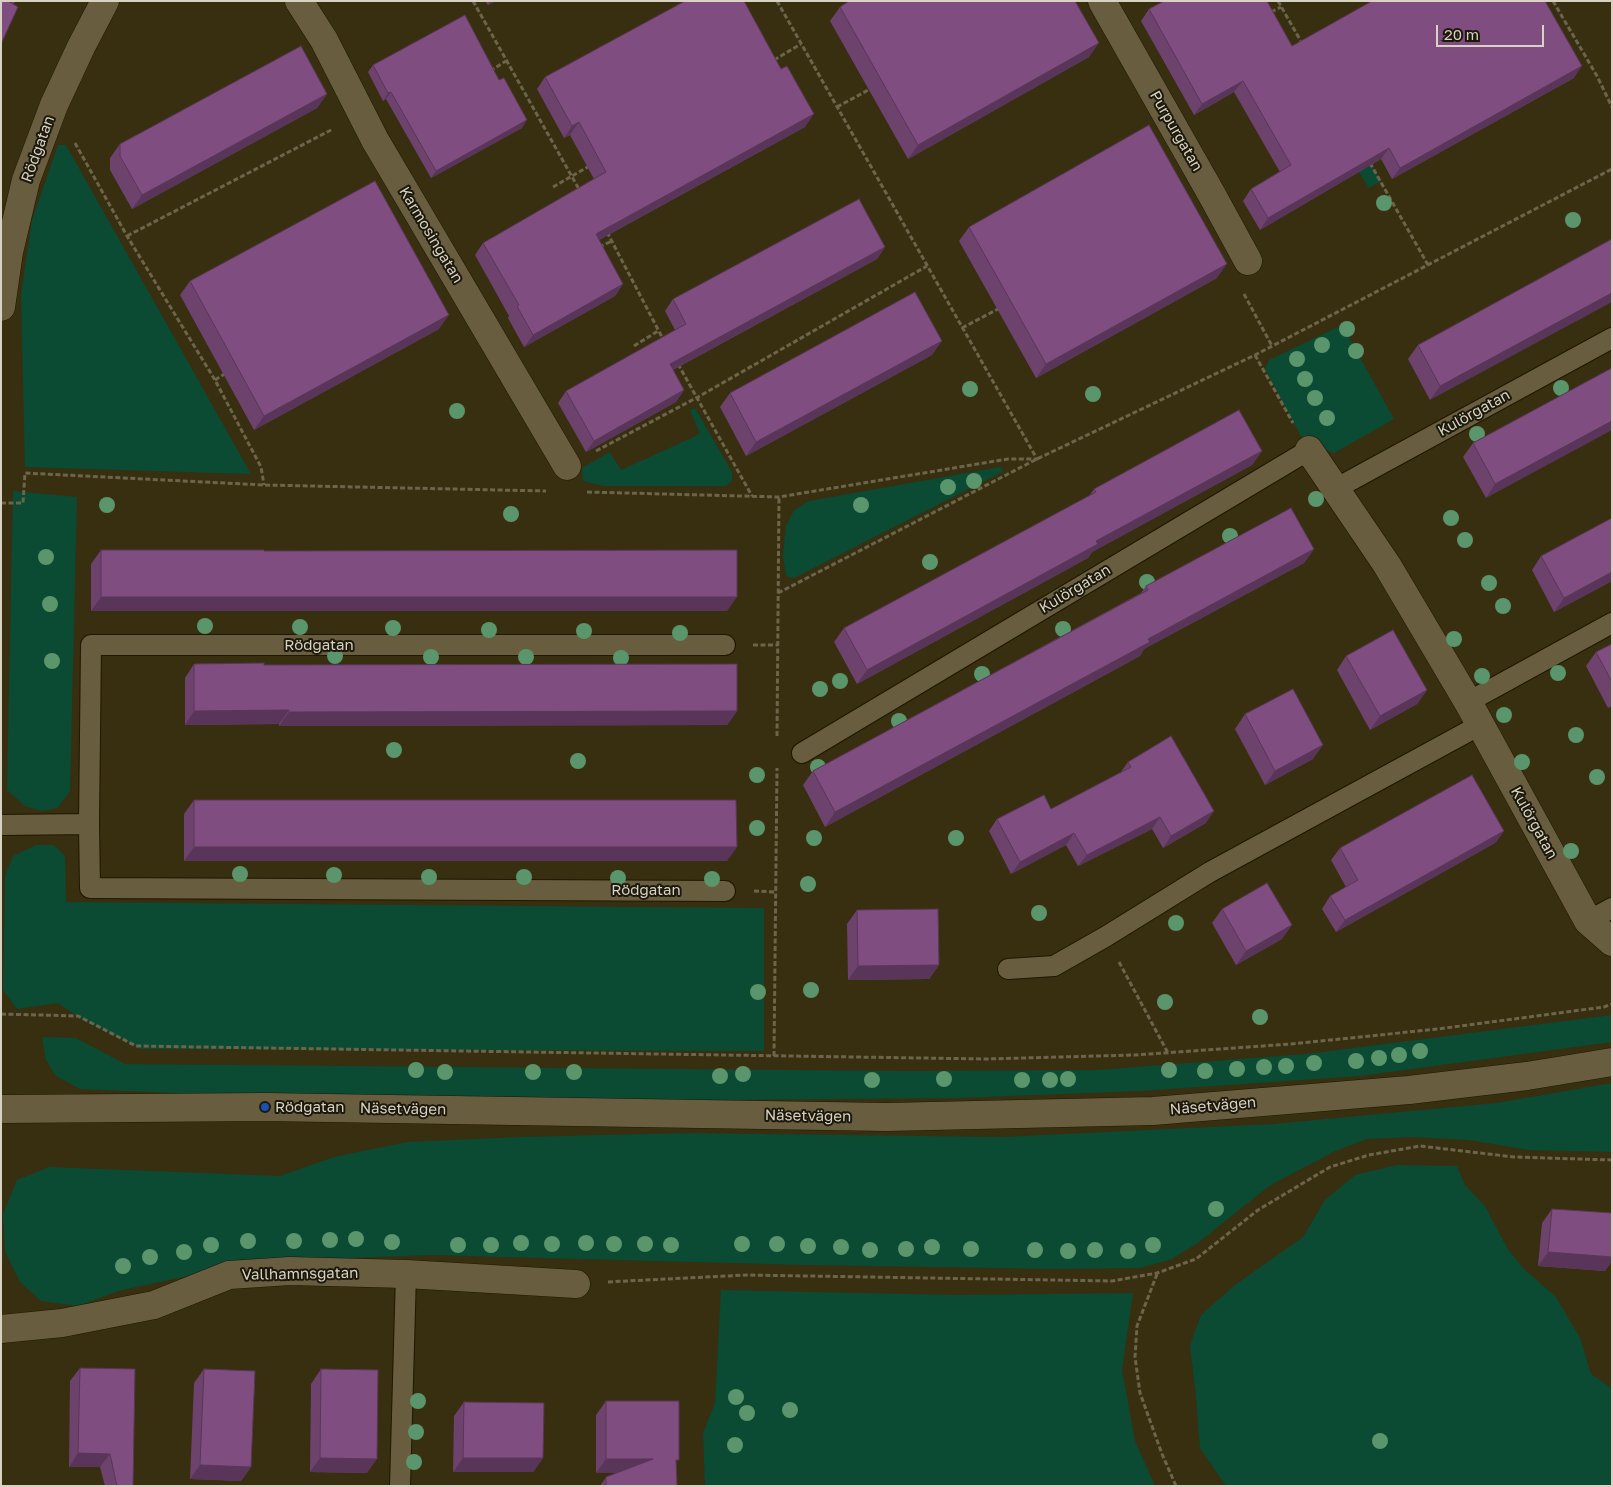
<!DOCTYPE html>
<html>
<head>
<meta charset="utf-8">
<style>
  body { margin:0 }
  #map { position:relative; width:1613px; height:1487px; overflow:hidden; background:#382f11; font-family:"Golos Text",sans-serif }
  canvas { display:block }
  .frame { position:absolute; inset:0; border:2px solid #d7d2c1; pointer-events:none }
  .scale { position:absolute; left:1436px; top:25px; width:108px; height:22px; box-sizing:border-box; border:2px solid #d7d2c1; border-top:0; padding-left:6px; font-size:15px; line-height:18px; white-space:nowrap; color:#d7d2c1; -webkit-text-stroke:4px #1c180b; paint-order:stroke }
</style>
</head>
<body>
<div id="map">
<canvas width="1613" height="1487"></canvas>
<div class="frame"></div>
<div class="scale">20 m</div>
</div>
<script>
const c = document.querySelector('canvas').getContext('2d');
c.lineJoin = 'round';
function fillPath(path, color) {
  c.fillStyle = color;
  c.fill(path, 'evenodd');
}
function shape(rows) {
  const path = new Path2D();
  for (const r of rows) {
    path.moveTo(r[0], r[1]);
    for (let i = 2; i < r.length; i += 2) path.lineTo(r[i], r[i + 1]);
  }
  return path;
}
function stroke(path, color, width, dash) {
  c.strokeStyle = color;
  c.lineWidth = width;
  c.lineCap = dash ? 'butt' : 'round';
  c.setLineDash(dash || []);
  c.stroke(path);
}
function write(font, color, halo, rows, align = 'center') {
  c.font = font + ' "Golos Text",sans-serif';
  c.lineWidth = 4;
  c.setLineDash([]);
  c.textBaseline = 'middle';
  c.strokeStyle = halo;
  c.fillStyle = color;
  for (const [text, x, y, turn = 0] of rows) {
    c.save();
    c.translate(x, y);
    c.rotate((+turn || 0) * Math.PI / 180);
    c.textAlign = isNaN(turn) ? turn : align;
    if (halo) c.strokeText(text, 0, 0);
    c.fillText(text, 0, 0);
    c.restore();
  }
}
const green = shape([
  [1351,132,1381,181,1369,188,1339,139],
  [58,145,66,145,251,474,25,467,21,295,32,220],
  [1342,325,1394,419,1334,453,1303,440,1265,369,1269,360],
  [695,408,732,472,732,481,726,486,604,486,583,481,582,468,610,452,621,470,700,434,690,410],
  [1000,467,1004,471,794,578,786,576,783,555,786,526,794,510,809,501],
  [13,491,77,497,70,792,57,808,42,811,25,806,7,790],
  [36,845,54,845,65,856,66,902,764,908,764,1051,140,1049,80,1018,58,1003,17,1009,3,990,5,876,13,856],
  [1612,1015,1612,1042,1360,1076,1141,1091,958,1098,211,1104,178,1093,80,1089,56,1076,46,1060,42,1037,76,1038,125,1064,906,1071,1097,1070,1306,1054],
  [1612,1083,1612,1152,1529,1150,1469,1140,1413,1137,1367,1139,1335,1151,1269,1186,1199,1242,1172,1259,1140,1268,1055,1269,807,1265,431,1255,321,1259,220,1269,118,1291,78,1306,41,1301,20,1282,5,1252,3,1214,17,1180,49,1167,280,1176,334,1157,407,1142,520,1137,687,1133,1002,1137,1273,1124,1496,1103],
  [1397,1165,1457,1166,1465,1185,1485,1206,1507,1248,1524,1269,1556,1297,1580,1338,1591,1374,1610,1387,1612,1393,1612,1486,1226,1486,1200,1448,1195,1387,1190,1345,1201,1315,1235,1285,1303,1237,1325,1200,1355,1175],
  [721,1290,955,1295,1133,1293,1122,1370,1135,1441,1155,1486,705,1486,703,1433,715,1403]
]);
const path = shape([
  [473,1,580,191],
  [1278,1,1303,45],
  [1553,1,1597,76,1612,107],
  [1271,12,1281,7],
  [774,60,801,44],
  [490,71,506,61],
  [837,107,872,88],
  [75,143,127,236,215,380,261,467,264,485],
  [1370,163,1428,265],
  [553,187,591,165],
  [607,232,663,339],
  [127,236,333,129],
  [599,247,612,241],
  [1244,294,1272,346],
  [962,328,1000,308],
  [634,346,658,331],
  [1255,355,1293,423],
  [678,364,752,496],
  [215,380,226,373],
  [596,451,698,397,927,266],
  [587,492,779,497,1008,459,1037,459,777,1],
  [1,503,23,503,25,473,264,485,546,491],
  [778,593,1037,459,1255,355,1612,169],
  [753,645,778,645],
  [777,736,779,497],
  [754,891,776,892],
  [1119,962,1168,1053],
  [1,1014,78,1016,136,1046,986,1059,1135,1055,1291,1044,1438,1029,1604,1007,1612,1004],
  [774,1056,777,768],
  [1157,1274,1137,1326,1135,1357,1140,1393,1162,1454,1176,1486],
  [608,1282,747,1275,1112,1281,1157,1273,1196,1259,1258,1210,1330,1167,1369,1155,1420,1146,1514,1157,1612,1160]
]);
const service = shape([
  [1335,489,1612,338],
  [1468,702,1612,623],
  [802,753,1309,450],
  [89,824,91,645,725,645],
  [1,825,89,824,90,888,725,891],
  [1588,921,1612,908],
  [1008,969,1054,966,1105,937,1210,872,1480,725],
  [400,1486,406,1274]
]);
const minor = shape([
  [299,1,324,40,375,140,567,466],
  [1102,1,1212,195,1248,261],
  [1,307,9,252,26,180,54,105,81,47,105,1],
  [1309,450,1387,565,1468,702,1588,921,1612,942],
  [1,1329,62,1323,154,1305,229,1275,290,1271,406,1274,576,1284]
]);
const tertiary = shape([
  [1,1109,265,1107,887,1117,1153,1111,1409,1090,1527,1076,1612,1062]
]);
const trees = [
  [1384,203],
  [1573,220],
  [1347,329],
  [1322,345],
  [1356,351],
  [1297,359],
  [1305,379],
  [1561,388],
  [970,389],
  [1093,394],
  [1315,398],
  [457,411],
  [1327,418],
  [1477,434],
  [974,481],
  [948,487],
  [1316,499],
  [107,505],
  [861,505],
  [511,514],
  [1451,518],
  [1230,536],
  [1465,540],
  [46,557],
  [930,562],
  [1147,582],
  [1489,583],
  [50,604],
  [1503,606],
  [205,626],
  [300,627],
  [393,628],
  [1063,629],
  [489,630],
  [584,631],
  [680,633],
  [1454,639],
  [335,656],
  [431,657],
  [526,657],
  [621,658],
  [52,661],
  [1558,673],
  [982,674],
  [1482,676],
  [840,681],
  [820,689],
  [1504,715],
  [899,721],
  [1576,735],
  [394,750],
  [578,761],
  [1522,762],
  [818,767],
  [757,775],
  [1597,777],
  [757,828],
  [814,838],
  [956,838],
  [1571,851],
  [240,874],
  [334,875],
  [429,877],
  [524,877],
  [618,878],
  [712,879],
  [808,884],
  [1039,913],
  [1176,923],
  [811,990],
  [758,992],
  [1165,1002],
  [1260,1017],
  [1420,1051],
  [1399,1055],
  [1379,1058],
  [1356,1061],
  [1314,1063],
  [1286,1066],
  [1264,1067],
  [1237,1069],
  [416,1070],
  [1169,1070],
  [1205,1071],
  [445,1072],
  [533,1072],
  [574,1072],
  [743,1074],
  [720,1076],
  [944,1079],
  [1068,1079],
  [872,1080],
  [1022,1080],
  [1050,1080],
  [1216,1209],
  [356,1239],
  [330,1240],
  [248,1241],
  [294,1241],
  [392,1242],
  [521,1243],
  [586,1243],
  [552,1244],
  [614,1244],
  [645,1244],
  [742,1244],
  [777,1244],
  [211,1245],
  [458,1245],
  [491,1245],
  [671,1245],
  [1153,1245],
  [808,1246],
  [841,1247],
  [932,1247],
  [906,1249],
  [971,1249],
  [870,1250],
  [1035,1250],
  [1095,1250],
  [1068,1251],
  [1128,1251],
  [184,1252],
  [150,1257],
  [123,1266],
  [736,1397],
  [418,1401],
  [790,1410],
  [747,1413],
  [416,1432],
  [1380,1441],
  [735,1445],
  [414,1462]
];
const wall = shape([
  [1,1,16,1,13,4],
  [485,1,495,1,488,5],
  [840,7,1089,57,908,159,830,21],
  [1149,9,1292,46,1574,78,1392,179,1381,159,1260,230,1243,201,1251,189,1280,172,1234,92,1194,115,1141,21],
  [373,65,499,80,522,128,431,178,386,99,383,101,368,72],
  [545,77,805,127,599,240,623,284,615,296,524,347,508,318,509,316,475,255,483,243,594,179,570,135,564,138,537,89],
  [327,94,317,108,132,209,110,170,110,158,120,144],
  [969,227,1217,278,1036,378,959,241],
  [1612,239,1430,400,1408,359,1418,345],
  [885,247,877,259,673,370,684,390,676,402,586,452,558,403,566,391,675,330,665,311,673,299],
  [190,281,439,329,254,430,180,295],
  [932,355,746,456,720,407,730,393],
  [1612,368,1486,498,1463,457,1473,443],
  [1262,451,1252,465,1092,552,1088,558,857,684,834,642,844,628,1089,496,1094,489],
  [1612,518,1612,581,1554,612,1532,570,1541,556],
  [1314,549,1304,563,1144,649,1140,656,825,827,803,785,813,771,1141,593,1146,586],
  [101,550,264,551,727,611,91,611,91,564],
  [1612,644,1612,706,1608,708,1586,666,1596,652],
  [1346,656,1427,690,1417,704,1370,730,1337,670],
  [194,664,264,665,737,711,727,725,279,726,279,724,185,725,185,678],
  [1245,714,1313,759,1265,785,1235,729],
  [1128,762,1206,823,1163,848,1152,829,1078,866,1066,845,1011,874,989,831,997,819,1051,809,1120,773],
  [194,800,727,861,184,861,184,814],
  [1504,831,1495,843,1336,932,1322,909,1330,896,1346,887,1331,860,1340,848],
  [1222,909,1282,939,1236,965,1212,923],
  [857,910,939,965,929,979,848,980,847,924],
  [1552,1209,1612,1213,1612,1261,1605,1271,1538,1266,1542,1223],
  [80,1368,133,1486,105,1486,100,1467,69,1467,70,1381],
  [204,1369,251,1467,241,1481,190,1479,194,1383],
  [321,1369,367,1473,310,1472,311,1384],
  [606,1401,676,1464,677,1486,600,1486,606,1477,617,1473,596,1473,596,1415],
  [464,1402,543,1458,533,1472,453,1472,454,1416]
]);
const shadedWall = shape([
  [490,1,495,1,488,5],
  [1099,43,1089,57,908,159,918,145],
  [1582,66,1574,78,1392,179,1400,168],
  [1243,81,1234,92,1194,115,1202,104],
  [391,92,386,99,383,101,388,93],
  [327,94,317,108,132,209,142,195],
  [814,114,805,127,587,246,596,234],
  [527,120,522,128,431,178,436,171],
  [579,122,570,135,564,138,572,126],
  [1389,148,1381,159,1260,230,1268,218],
  [885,247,877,259,661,376,670,364],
  [1227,264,1217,278,1036,378,1046,364],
  [623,284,615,296,524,347,533,335],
  [1612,293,1612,302,1430,400,1440,386],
  [449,315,439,329,254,430,264,416],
  [942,341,932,355,746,456,756,442],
  [684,390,676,402,586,452,594,441],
  [1612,421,1612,430,1486,498,1495,484],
  [1262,451,1252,465,1092,552,1088,558,857,684,867,670,1096,541],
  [1314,549,1304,563,1144,649,1140,656,825,827,835,812,1148,639],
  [1612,572,1612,581,1554,612,1564,598],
  [101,597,737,597,727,611,91,611],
  [1427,690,1417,704,1370,730,1380,716],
  [289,710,279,724,185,725,194,711],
  [737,711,727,725,279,726,289,712],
  [1323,745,1313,759,1265,785,1275,771],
  [1214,811,1206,823,1163,848,1171,836],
  [1160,817,1152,829,1078,866,1087,855],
  [1504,831,1495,843,1336,932,1345,920],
  [1074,833,1066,845,1011,874,1020,862],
  [194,847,737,847,727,861,184,861],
  [1292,925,1282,939,1236,965,1246,951],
  [939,965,929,979,848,980,858,966],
  [1548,1252,1612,1257,1612,1261,1605,1271,1538,1266],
  [78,1453,110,1454,100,1467,69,1467],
  [320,1458,377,1459,367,1473,310,1472],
  [463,1458,543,1458,533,1472,453,1472],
  [606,1459,653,1459,643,1473,596,1473],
  [200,1465,251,1467,241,1481,190,1479]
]);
const building = shape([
  [1,1,8,1,18,7,1,44,1,1],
  [685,1,744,1,781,69,787,66,814,114,596,234,623,284,533,335,517,306,519,305,483,243,606,172,579,122,572,126,545,77,685,1],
  [849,1,1075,1,1099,43,918,145,840,7,849,1],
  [1164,1,1267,1,1292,46,1372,1,1545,1,1582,66,1400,168,1389,148,1268,218,1251,189,1291,165,1243,81,1202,104,1149,9,1164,1],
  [465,15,499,80,504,78,527,120,436,171,391,92,388,93,373,65,465,15],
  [301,46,327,94,142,195,120,156,120,144,301,46],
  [1149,125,1227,264,1046,364,969,227,1149,125],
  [375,181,449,315,264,416,190,281,375,181],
  [859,199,885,247,670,364,684,390,594,441,566,391,686,324,673,299,859,199],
  [1612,239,1612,293,1440,386,1418,345,1612,239],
  [915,292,942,341,756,442,730,393,915,292],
  [1612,368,1612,421,1495,484,1473,443,1612,368],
  [1239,410,1262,451,1096,541,1098,544,867,670,844,628,1096,492,1094,489,1239,410],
  [1291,508,1314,549,1148,639,1150,642,835,812,813,771,1148,590,1146,586,1291,508],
  [1612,518,1612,572,1564,598,1541,556,1612,518],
  [101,550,264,550,264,551,737,550,737,597,101,597,101,550],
  [1393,630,1427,690,1380,716,1346,656,1393,630],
  [1612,644,1612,682,1596,652,1612,644],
  [264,663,264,665,737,664,737,711,289,712,289,710,194,711,194,664,264,663],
  [1293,689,1323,745,1275,771,1245,714,1293,689],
  [1171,736,1214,811,1171,836,1160,817,1087,855,1074,833,1020,862,997,819,1044,795,1051,809,1131,767,1128,762,1171,736],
  [1472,775,1504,831,1345,920,1330,896,1358,880,1340,848,1472,775],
  [194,800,736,800,737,847,194,847,194,800],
  [1267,883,1292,925,1246,951,1222,909,1267,883],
  [938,909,939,965,858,966,857,910,938,909],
  [1552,1209,1612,1213,1612,1257,1548,1252,1552,1209],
  [80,1368,135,1369,133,1486,117,1486,110,1454,78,1453,80,1368],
  [204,1369,255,1371,251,1467,200,1465,204,1369],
  [321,1369,378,1370,377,1459,320,1458,321,1369],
  [606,1401,679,1401,679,1460,676,1460,677,1486,606,1486,606,1477,653,1459,606,1459,606,1401],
  [464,1402,544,1403,543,1458,463,1458,464,1402]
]);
const markers = [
  [265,1107,5,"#1a4fb4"]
];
const streetNames = [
  ["Purpurgatan",1176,131,60],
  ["Rödgatan",38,149,-70],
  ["Karmosingatan",431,235,59],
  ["Kulörgatan",1474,413,-29],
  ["Kulörgatan",1075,589,-31],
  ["Rödgatan",319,645],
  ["Kulörgatan",1534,823,61],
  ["Rödgatan",646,890],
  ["Näsetvägen",1213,1106,-5],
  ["Näsetvägen",403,1109,1],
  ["Näsetvägen",808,1116,1],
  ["Vallhamnsgatan",300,1274,-1]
];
const poiNames = [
  ["Rödgatan",275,1107]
];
fillPath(green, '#0b4a33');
stroke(service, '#1f1700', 22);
stroke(minor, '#1f1700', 29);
stroke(tertiary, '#1f1700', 29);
stroke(path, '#6c654b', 3, [5, 2.5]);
stroke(service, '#685e3f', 20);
stroke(minor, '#685e3f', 28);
stroke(tertiary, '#685e3f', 28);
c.fillStyle = '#5b956c';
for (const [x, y] of trees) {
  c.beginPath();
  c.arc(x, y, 8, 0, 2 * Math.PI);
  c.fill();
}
fillPath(wall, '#6d426d');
fillPath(shadedWall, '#593659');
fillPath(building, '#7f4d7f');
stroke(building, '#593659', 1);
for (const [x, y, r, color] of markers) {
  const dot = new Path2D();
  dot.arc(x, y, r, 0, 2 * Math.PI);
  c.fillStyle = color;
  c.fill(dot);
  stroke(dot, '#1c180b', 2);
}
write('15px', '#d7d2c1', '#1c180b', streetNames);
write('15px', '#d7d2c1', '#1c180b', poiNames, 'left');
</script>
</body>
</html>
